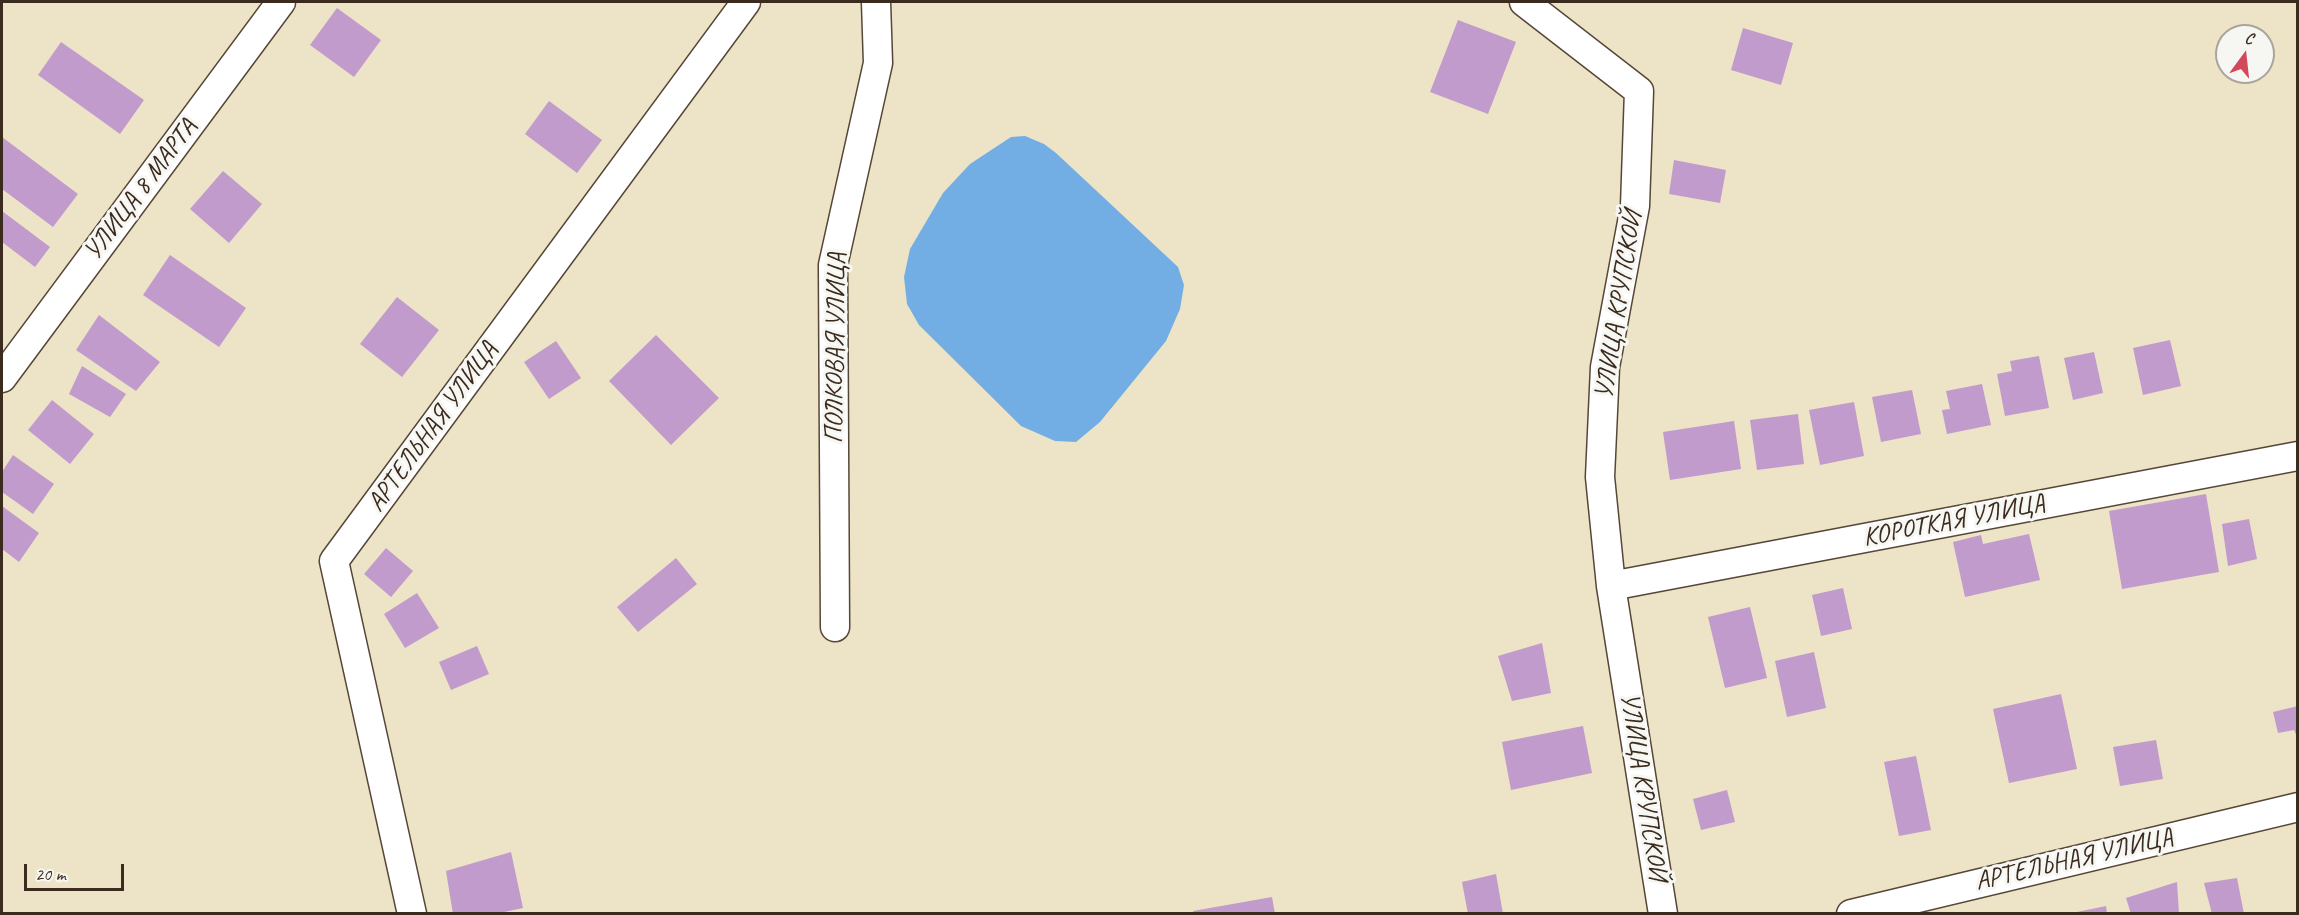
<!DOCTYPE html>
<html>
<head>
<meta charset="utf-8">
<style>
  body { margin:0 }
  #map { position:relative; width:2299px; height:915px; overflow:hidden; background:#ede3c6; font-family:Caveat,sans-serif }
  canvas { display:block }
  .frame { position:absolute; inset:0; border:3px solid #3b2a1e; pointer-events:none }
  .north { position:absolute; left:2215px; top:24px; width:60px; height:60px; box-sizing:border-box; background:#f6f6f2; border:2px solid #aba49d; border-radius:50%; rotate:15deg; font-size:16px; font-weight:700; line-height:24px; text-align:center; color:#3b2a1e }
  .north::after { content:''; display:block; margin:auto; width:21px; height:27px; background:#d1495b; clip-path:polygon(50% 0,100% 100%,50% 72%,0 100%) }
  .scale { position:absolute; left:24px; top:864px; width:100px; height:27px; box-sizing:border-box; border:3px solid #3b2a1e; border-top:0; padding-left:8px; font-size:18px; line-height:21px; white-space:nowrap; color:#3b2a1e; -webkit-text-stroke:4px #f6f6f2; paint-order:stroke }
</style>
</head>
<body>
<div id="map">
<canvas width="2299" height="915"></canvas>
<div class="frame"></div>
<div class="north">С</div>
<div class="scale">20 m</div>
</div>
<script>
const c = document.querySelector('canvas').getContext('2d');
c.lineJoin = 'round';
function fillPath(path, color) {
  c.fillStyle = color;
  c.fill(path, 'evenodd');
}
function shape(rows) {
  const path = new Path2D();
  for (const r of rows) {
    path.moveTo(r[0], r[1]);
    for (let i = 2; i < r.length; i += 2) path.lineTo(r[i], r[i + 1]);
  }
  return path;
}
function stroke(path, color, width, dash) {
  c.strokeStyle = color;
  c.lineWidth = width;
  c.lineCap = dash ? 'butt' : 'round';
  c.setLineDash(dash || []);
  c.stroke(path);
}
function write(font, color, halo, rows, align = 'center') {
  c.font = font + ' Caveat,sans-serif';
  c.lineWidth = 6;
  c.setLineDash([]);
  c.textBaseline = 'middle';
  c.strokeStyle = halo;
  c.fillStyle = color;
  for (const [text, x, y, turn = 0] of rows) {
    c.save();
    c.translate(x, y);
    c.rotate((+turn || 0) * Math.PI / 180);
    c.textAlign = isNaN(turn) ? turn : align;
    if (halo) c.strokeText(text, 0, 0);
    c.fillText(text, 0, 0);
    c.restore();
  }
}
const water = shape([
  [1025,136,1044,144,1056,153,1178,267,1184,285,1180,309,1166,341,1100,422,1076,442,1055,441,1021,426,919,325,907,304,904,277,910,249,943,193,970,164,1011,137]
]);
const building = shape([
  [337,8,381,40,354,77,310,45],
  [1458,20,1516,42,1488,114,1430,92],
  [1743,28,1793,43,1781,85,1731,70],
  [61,42,144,100,120,134,38,75],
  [549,101,602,140,577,173,525,134],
  [2,137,78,194,53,227,2,189],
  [1674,160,1726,170,1720,203,1669,194],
  [223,171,262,204,229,243,190,209],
  [2,211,50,247,35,267,2,242],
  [170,255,246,308,219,347,143,295],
  [397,297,439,330,402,377,360,344],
  [99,315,160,362,136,391,76,350],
  [656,335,719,398,671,445,609,381],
  [2170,340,2181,386,2143,395,2133,348],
  [556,341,581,378,549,399,524,362],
  [2094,352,2103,393,2073,400,2064,358],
  [2039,356,2049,408,2005,416,1997,374,2012,371,2010,361],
  [82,366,126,394,110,417,69,394],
  [1982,384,1991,425,1947,434,1942,410,1950,409,1946,391],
  [1912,390,1921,434,1881,442,1872,397],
  [52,400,94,434,70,464,28,430],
  [1854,402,1864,456,1820,465,1809,410],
  [1798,414,1804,464,1757,470,1750,420],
  [1734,421,1741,469,1670,480,1663,432],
  [13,455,54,484,33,514,2,492,2,472],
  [2206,494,2219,572,2122,589,2109,511],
  [2,506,39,533,19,562,2,549],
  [2249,519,2257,559,2228,566,2222,524],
  [2029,534,2040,580,1965,597,1953,542,1981,535,1983,544],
  [386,548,413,571,391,597,364,574],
  [676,558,697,584,638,632,617,607],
  [1843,588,1852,629,1821,636,1812,595],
  [417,593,439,628,405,648,384,614],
  [1750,607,1767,678,1725,688,1708,617],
  [1542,643,1551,693,1512,701,1498,656],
  [477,646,489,674,451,690,439,662],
  [1814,652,1826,708,1787,717,1775,661],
  [2061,694,2077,769,2009,783,1993,709],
  [2298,706,2298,739,2294,730,2278,733,2273,712],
  [1583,726,1592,773,1511,790,1502,742],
  [2156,740,2163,779,2120,786,2113,747],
  [1916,756,1931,830,1899,836,1884,762],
  [1727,790,1735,822,1701,830,1693,799],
  [511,852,523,908,495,914,453,914,446,871],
  [1496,874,1503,914,1468,914,1462,882],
  [2237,878,2244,914,2212,914,2204,883],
  [2177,882,2179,914,2131,914,2126,898],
  [1272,897,1275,914,1194,914,1193,911],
  [2106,906,2107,914,2077,914,2077,912]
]);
const street = shape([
  [1524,2,1639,91,1635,206,1605,367,1600,477,1611,586,1663,914],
  [2,378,281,2],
  [1611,586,2298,456],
  [835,627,833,265,878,63,876,2],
  [412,914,334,561,746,2],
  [1851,914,2298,807]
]);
const streetNames = [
  ["УЛИЦА 8 МАРТА",141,190,-53],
  ["УЛИЦА КРУПСКОЙ",1619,305,-81],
  ["ПОЛКОВАЯ УЛИЦА",836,348,-89],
  ["АРТЕЛЬНАЯ УЛИЦА",433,427,-54],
  ["КОРОТКАЯ УЛИЦА",1954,521,-11],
  ["УЛИЦА КРУПСКОЙ",1643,787,81],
  ["АРТЕЛЬНАЯ УЛИЦА",2074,860,-13]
];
fillPath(water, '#72aee3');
fillPath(building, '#c09bcc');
stroke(street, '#564637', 31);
stroke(street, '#fff', 28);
write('26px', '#3b2a1e', '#f6f6f2', streetNames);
</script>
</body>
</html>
